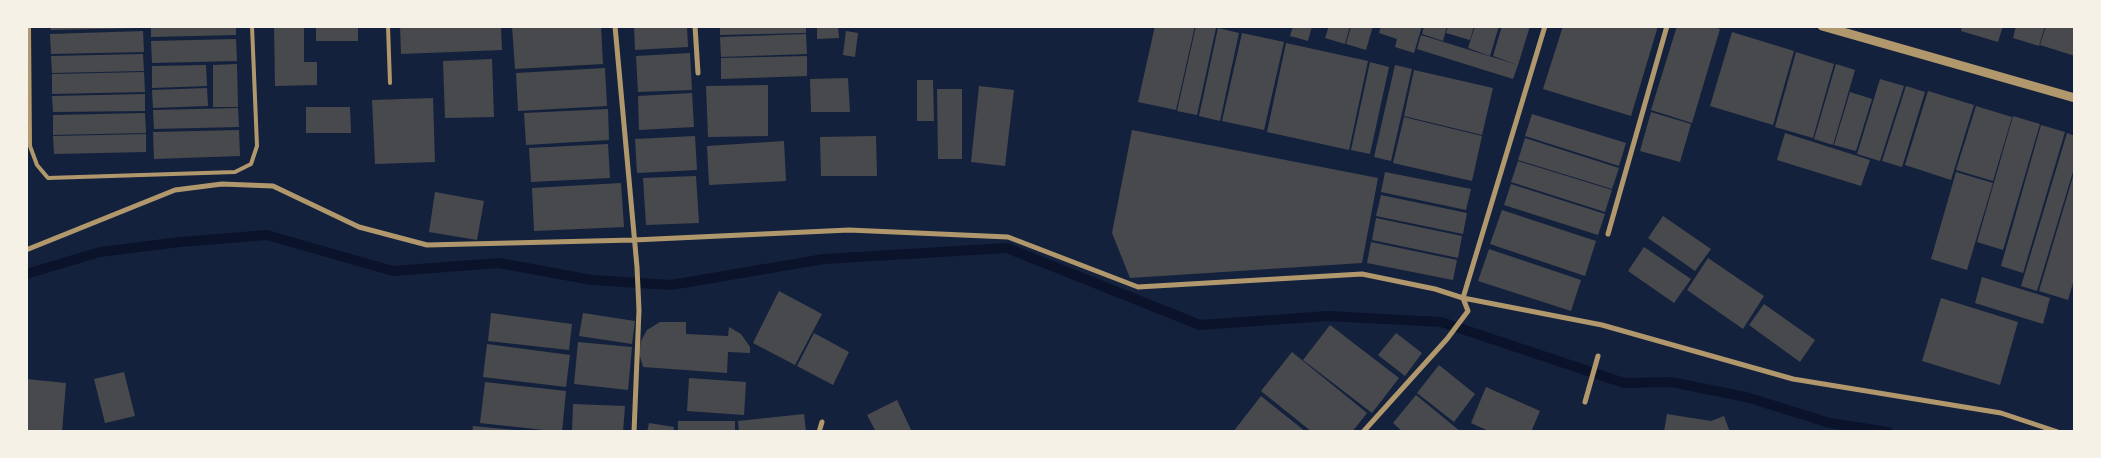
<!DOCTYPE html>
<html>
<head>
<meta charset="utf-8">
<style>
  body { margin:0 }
  #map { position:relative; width:2101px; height:458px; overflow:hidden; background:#14213d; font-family:Arial,sans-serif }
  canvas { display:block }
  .frame { position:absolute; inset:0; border:28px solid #f6f1e7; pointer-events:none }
</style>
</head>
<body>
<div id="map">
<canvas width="2101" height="458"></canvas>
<div class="frame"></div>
</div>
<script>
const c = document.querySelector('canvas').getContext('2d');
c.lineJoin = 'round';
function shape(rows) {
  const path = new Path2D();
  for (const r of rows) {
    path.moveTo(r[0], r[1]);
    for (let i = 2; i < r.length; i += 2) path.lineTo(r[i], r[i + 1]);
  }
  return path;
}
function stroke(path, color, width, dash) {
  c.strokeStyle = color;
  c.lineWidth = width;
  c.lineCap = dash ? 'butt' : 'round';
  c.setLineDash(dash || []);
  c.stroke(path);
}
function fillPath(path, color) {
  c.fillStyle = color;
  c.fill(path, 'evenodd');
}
const stream = shape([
  [26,274,100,252,180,242,267,235,393,271,499,263,592,280,671,285,824,259,1007,248,1200,325,1328,316,1441,322,1624,383,1671,382,1746,397,1830,423,1888,432]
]);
const building = shape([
  [50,26,142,26,142,28,51,30],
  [151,26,236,26,236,35,151,37],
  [274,26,304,26,304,62,317,62,317,85,275,86],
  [316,26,358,26,358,41,316,41],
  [400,26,501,26,502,50,401,54],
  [512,26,601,26,603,64,515,69],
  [634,26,687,26,688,47,635,50],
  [720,26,806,26,806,33,720,35],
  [817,26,838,26,839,38,817,39],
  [1155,26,1195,26,1176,110,1138,102],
  [1196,26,1216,28,1197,115,1177,111],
  [1293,26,1312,26,1308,41,1290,36],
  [1329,26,1350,26,1345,44,1325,38],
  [1351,26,1373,26,1366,50,1346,44],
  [1381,26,1422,26,1414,53,1395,47,1397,39,1379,33],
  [1424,26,1447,26,1443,41,1422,34],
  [1448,26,1474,26,1470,40,1446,33],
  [1475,26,1499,26,1490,56,1468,48],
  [1502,26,1530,26,1518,65,1493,56],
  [1563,26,1658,26,1631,116,1543,89],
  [1677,26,1711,26,1720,29,1692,123,1651,110],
  [1962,26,2003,26,1998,42,1961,31],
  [2016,26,2045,26,2039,46,2013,38],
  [2046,26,2075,26,2075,56,2040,45],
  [1218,28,1239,33,1220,121,1199,116],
  [143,31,144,52,51,54,50,34],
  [846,31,858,33,855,57,843,55],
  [1732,32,1794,51,1773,125,1710,106],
  [1242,33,1284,42,1264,130,1222,121],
  [806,34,807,54,721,57,720,37],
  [1421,35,1518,65,1513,79,1417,49],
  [236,39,237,61,152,63,151,41],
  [1286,43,1368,61,1349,150,1267,132],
  [1796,52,1834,64,1813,138,1775,127],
  [690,53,692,90,638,92,636,56],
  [143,54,144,71,52,73,51,56],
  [807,56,807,76,721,79,721,58],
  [492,59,494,117,445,118,443,61],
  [1370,62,1389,67,1370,154,1351,150],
  [237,64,238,107,213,107,213,65],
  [1836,64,1855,70,1833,145,1814,139],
  [206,65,207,86,152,88,152,66],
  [1395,65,1412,69,1391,161,1374,157],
  [605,68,607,106,518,111,516,73],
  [1414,70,1493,88,1482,135,1404,116],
  [144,72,145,92,52,94,52,74],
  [848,78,850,112,811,112,810,79],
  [1880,79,1904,86,1880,161,1857,154],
  [917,80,933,80,934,121,917,121],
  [768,85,768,136,708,137,706,86],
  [979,86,1014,90,1005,166,971,162],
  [1906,86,1925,92,1902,167,1882,161],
  [207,88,208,106,153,108,152,90],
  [937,89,962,89,962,159,938,159],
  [1928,91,1974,105,1951,180,1905,165],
  [1850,92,1872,99,1856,151,1834,145],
  [692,93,694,127,639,130,638,96],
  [145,94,145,111,53,112,52,96],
  [433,98,435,162,375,164,372,100],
  [1976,106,2012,117,1993,181,1956,170],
  [306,107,350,107,351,133,306,133],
  [238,108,239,127,154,129,153,110],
  [608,109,609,140,526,145,524,113],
  [1651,112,1691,124,1680,162,1640,151],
  [145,113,146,133,53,135,53,115],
  [1532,114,1626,143,1619,166,1525,136],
  [2013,116,2040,124,2003,250,1977,242],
  [1404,117,1482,136,1472,181,1393,163],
  [2041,125,2065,132,2023,273,2001,266],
  [239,130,240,156,154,159,153,132],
  [1132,130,1378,178,1362,263,1130,278,1112,233],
  [1785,133,1870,160,1861,186,1777,160],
  [2067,133,2075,136,2075,165,2037,291,2021,286],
  [146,134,146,152,54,154,53,136],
  [695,136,697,170,637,173,635,139],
  [876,136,877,176,821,176,820,137],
  [1525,138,1619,168,1612,189,1518,160],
  [784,141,786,181,709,185,707,146],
  [608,144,610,178,531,182,529,148],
  [1518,161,1612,190,1605,212,1511,182],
  [1385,172,1471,189,1466,210,1381,192],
  [1956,172,1993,183,1967,270,1931,259],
  [2074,173,2075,276,2068,300,2039,291],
  [696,176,699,223,646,225,643,178],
  [621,183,624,227,534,231,532,188],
  [1511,184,1605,214,1598,235,1504,205],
  [435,192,484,201,477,240,429,232],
  [1381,195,1467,213,1463,234,1376,216],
  [1502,210,1596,241,1585,276,1490,244],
  [1663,216,1711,249,1695,271,1648,238],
  [1376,218,1462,236,1458,258,1372,240],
  [1371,242,1457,260,1453,280,1367,263],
  [1644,247,1691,279,1674,303,1628,271],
  [1489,249,1581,280,1571,311,1478,281],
  [1708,258,1764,296,1743,329,1687,290],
  [1982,277,2050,298,2043,324,1975,303],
  [779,291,822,314,795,365,753,343],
  [1941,298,2018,322,2000,385,1922,361],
  [1764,304,1815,340,1800,362,1749,325],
  [491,313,572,324,569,350,488,341],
  [583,313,635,321,632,344,579,336],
  [660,322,686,322,686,334,728,336,729,327,741,334,750,347,750,353,728,352,727,373,643,367,639,353,641,341,647,330],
  [1330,325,1399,378,1372,413,1303,360],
  [814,333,849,352,833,385,797,366],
  [1396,333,1422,353,1405,376,1378,355],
  [578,342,632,347,628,390,574,384],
  [487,344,570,355,566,387,483,377],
  [1292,352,1367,413,1352,432,1312,432,1261,391],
  [1439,365,1475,394,1454,422,1417,393],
  [124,372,135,416,105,423,94,379],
  [689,378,746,382,744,415,687,411],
  [26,379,66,383,62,432,26,432],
  [485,382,566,391,562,432,480,423],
  [1486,387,1540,411,1531,432,1491,432,1471,423],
  [1416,395,1461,432,1403,432,1393,423],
  [1261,396,1306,432,1233,432],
  [897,400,912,432,876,432,867,415],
  [573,404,625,406,623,432,572,432],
  [804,414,806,432,739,432,738,421],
  [1667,414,1711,421,1724,416,1730,432,1664,432],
  [678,421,735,421,735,432,678,432],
  [649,423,674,427,673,432,647,432],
  [473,426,515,430,515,432,472,432]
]);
const service = shape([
  [29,26,30,146,37,165,48,178,235,172,251,164,257,146,252,26],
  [388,26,390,83]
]);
const minor = shape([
  [615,26,637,267,639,310,634,432],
  [695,26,698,73],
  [1608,234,1667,26],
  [26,250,175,190,222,184,273,186,359,227,427,245,634,240,849,230,1008,237,1138,287,1362,274,1435,289,1463,298,1602,325,1793,379,2001,413,2058,432],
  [1585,402,1598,356],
  [819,432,822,422],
  [1363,432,1447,339,1468,311,1463,298,1545,26]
]);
const tertiary = shape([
  [1822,26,2075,98]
]);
stroke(stream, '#0b132b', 10);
fillPath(building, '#48494c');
stroke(service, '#b1986c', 4);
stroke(minor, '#b1986c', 5);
stroke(tertiary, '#b1986c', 9);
</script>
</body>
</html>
